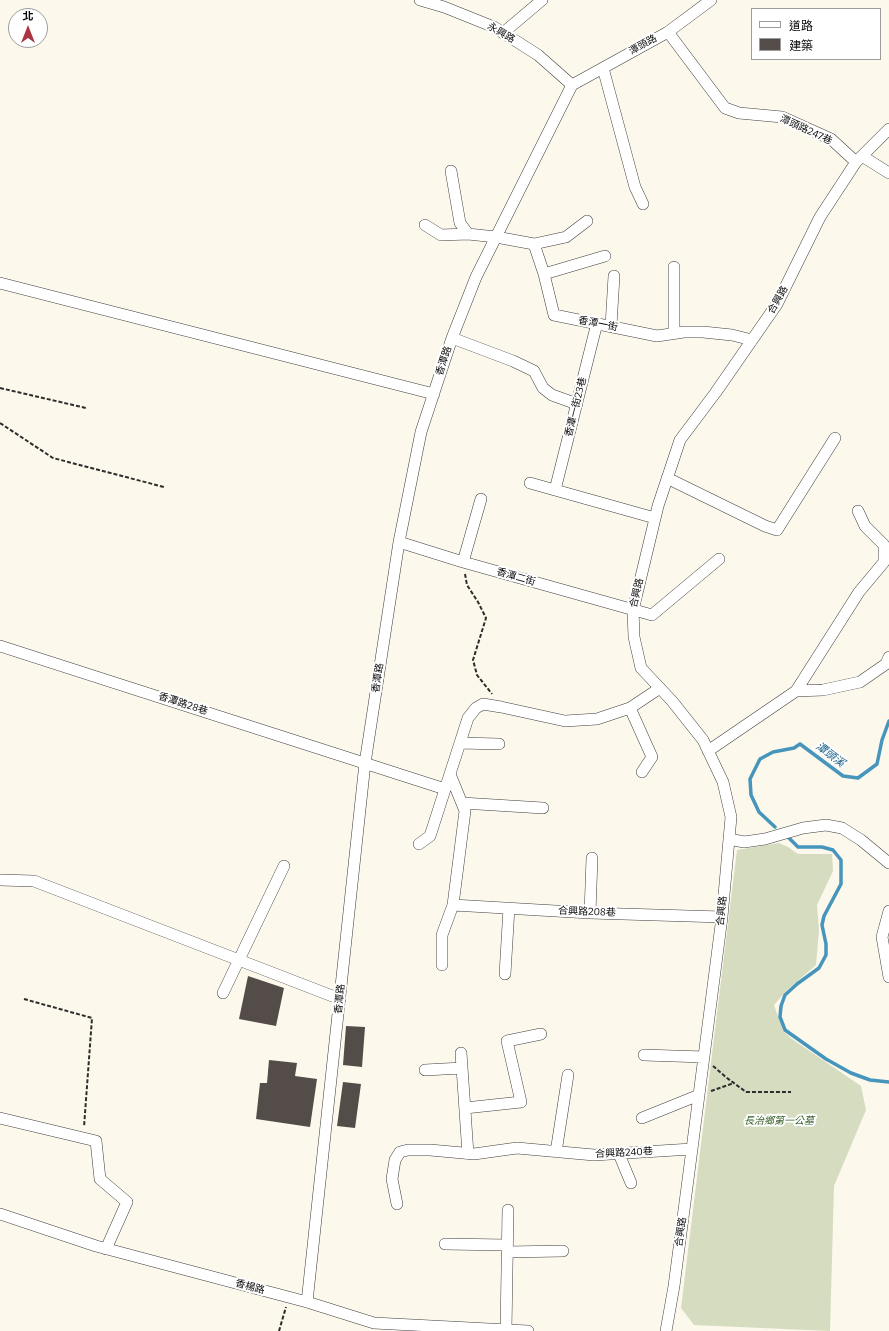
<!DOCTYPE html>
<html>
<head>
<meta charset="utf-8">
<style>
  body { margin:0 }
  #map { position:relative; width:889px; height:1331px; overflow:hidden; background:#fdf8ec; font-family:Bitter,"Noto Sans TC",serif }
  canvas { display:block }
  .legend { position:absolute; left:751px; top:8px; width:130px; height:52px; box-sizing:border-box; background:#fff; border:1px solid #9d9d9d; margin:0; padding:5px 7px; list-style:none; font-size:12px; color:#0b0b0b }
  .legend li { display:flex; align-items:center; gap:8px; height:20px }
  .legend b { width:20px; border:1px solid #9d9d9d }
  .north { position:absolute; left:8px; top:8px; width:40px; height:40px; box-sizing:border-box; background:#fff; border:1px solid #9d9d9d; border-radius:50%; rotate:0deg; font-size:11px; font-weight:700; line-height:16px; text-align:center; color:#0b0b0b }
  .north::after { content:''; display:block; margin:auto; width:14px; height:18px; background:#ab3441; clip-path:polygon(50% 0,100% 100%,50% 72%,0 100%) }
</style>
</head>
<body>
<div id="map">
<canvas width="889" height="1331"></canvas>
<ul class="legend">
<li><b style="height:5px;background:#fff"></b>道路</li>
<li><b style="height:11px;background:#534c49"></b>建築</li>
</ul>
<div class="north">北</div>
</div>
<script>
const c = document.querySelector('canvas').getContext('2d');
c.lineJoin = 'round';
function fillPath(path, color) {
  c.fillStyle = color;
  c.fill(path, 'evenodd');
}
function shape(rows) {
  const path = new Path2D();
  for (const r of rows) {
    path.moveTo(r[0], r[1]);
    for (let i = 2; i < r.length; i += 2) path.lineTo(r[i], r[i + 1]);
  }
  return path;
}
function stroke(path, color, width, dash) {
  c.strokeStyle = color;
  c.lineWidth = width;
  c.lineCap = dash ? 'butt' : 'round';
  c.setLineDash(dash || []);
  c.stroke(path);
}
function write(font, color, halo, rows, align = 'center') {
  c.font = font + ' Bitter,"Noto Sans TC",serif';
  c.lineWidth = 4;
  c.setLineDash([]);
  c.textBaseline = 'middle';
  c.strokeStyle = halo;
  c.fillStyle = color;
  for (const [text, x, y, turn = 0] of rows) {
    c.save();
    c.translate(x, y);
    c.rotate((+turn || 0) * Math.PI / 180);
    c.textAlign = isNaN(turn) ? turn : align;
    if (halo) c.strokeText(text, 0, 0);
    c.fillText(text, 0, 0);
    c.restore();
  }
}
const cemetery = shape([
  [779,843,788,847,798,854,832,854,833,871,817,905,819,930,816,965,787,990,774,1005,783,1031,792,1039,861,1086,866,1110,834,1186,830,1331,694,1325,681,1308,737,850]
]);
const stream = shape([
  [775,827,759,812,751,795,750,779,760,759,773,752,794,748,800,744,843,776,858,778,877,764,882,740,889,721],
  [789,838,798,847,822,847,833,850,841,860,841,884,824,916,822,925,826,944,826,955,819,968,797,984,785,995,781,1006,780,1017,785,1030,826,1059,851,1073,870,1080,889,1082]
]);
const building = shape([
  [248,976,284,988,276,1026,239,1019],
  [346,1026,365,1027,362,1067,343,1065],
  [269,1060,297,1063,295,1076,317,1079,310,1127,256,1119,260,1083,267,1083],
  [343,1082,361,1084,355,1128,337,1126]
]);
const path = shape([
  [0,388,86,408],
  [0,423,53,458,164,487],
  [465,574,467,585,478,602,486,618,473,660,477,675,492,694],
  [24,999,92,1018,84,1127],
  [713,1066,727,1078,746,1092,791,1092],
  [711,1091,734,1083],
  [279,1331,286,1307]
]);
const minor = shape([
  [420,0,444,7,494,27,538,55,572,85],
  [668,32,725,108,739,113,782,117,831,139,856,162],
  [503,33,542,0],
  [603,68,635,187,643,204],
  [572,85,668,32,711,0],
  [862,156,889,173],
  [451,171,460,223,468,234,496,237,534,244,544,274,554,315,657,336,684,332,703,332,732,335,752,340],
  [425,225,441,235,468,234],
  [534,244,566,237,587,221],
  [544,274,605,256],
  [0,283,434,394],
  [611,326,614,276],
  [674,333,674,267],
  [452,338,513,361,534,371,543,388,552,395,577,404],
  [667,478,765,526,777,530,835,438],
  [530,483,655,518],
  [555,490,597,323],
  [399,542,463,562,652,615,719,559],
  [463,562,481,499],
  [0,646,445,789],
  [796,691,859,592,884,562,884,545,865,526,858,511],
  [630,708,652,757,642,772],
  [460,743,499,744],
  [708,751,796,691,823,690,860,682,886,664,889,657],
  [450,774,465,811,453,905,590,913,722,917],
  [462,803,543,808],
  [729,839,744,842,765,839,803,828,826,825,842,828,861,840,889,863],
  [419,844,430,836,468,718,476,708,483,704,501,707,565,721,597,719,630,708,660,688],
  [0,880,34,881,340,999],
  [889,911,882,937,889,977],
  [590,913,592,858],
  [442,965,442,935,453,905],
  [505,974,509,908],
  [223,993,284,866],
  [461,1053,468,1154],
  [644,1055,704,1057],
  [425,1070,462,1068],
  [465,1108,521,1102,507,1041,541,1034],
  [0,1118,96,1141,100,1179,127,1202,106,1249],
  [642,1118,699,1095],
  [556,1152,568,1075],
  [619,1154,631,1183],
  [397,1204,392,1179,395,1160,400,1152,408,1150,430,1150,474,1154,517,1148,594,1155,692,1149],
  [0,1214,96,1246,307,1302,374,1323,528,1331],
  [445,1244,507,1245],
  [507,1252,563,1251],
  [307,1302,365,763,399,542,421,432,452,338,476,277,572,85],
  [506,1330,508,1210],
  [666,1331,674,1286,692,1149,722,917,731,817,723,782,703,740,672,701,641,668,634,637,633,610,658,506,680,440,716,392,777,304,820,217,856,162,889,129]
]);
const streetNames = [
  ["永興路",501,33,30],
  ["潭頭路",643,45,-29],
  ["潭頭路247巷",806,130,25],
  ["合興路",778,300,-60],
  ["香潭一街",598,324,11],
  ["香潭路",444,361,-72],
  ["香潭一街23巷",576,407,-76],
  ["香潭二街",516,577,16],
  ["合興路",637,593,-77],
  ["香潭路",378,678,-81],
  ["香潭路28巷",183,704,18],
  ["合興路",722,911,-84],
  ["合興路208巷",587,912,2],
  ["香潭路",340,999,-84],
  ["合興路240巷",624,1153,-3],
  ["合興路",681,1232,-82],
  ["香楊路",250,1287,15]
];
const parkNames = [
  ["長治鄉第一公墓",779,1121]
];
const waterNames = [
  ["潭頭溪",830,755,37]
];
fillPath(cemetery, '#d5dcc0');
stroke(stream, '#4695bd', 3.5);
fillPath(building, '#534c49');
stroke(minor, '#3e3e3e', 12);
stroke(path, '#2d2d2d', 2, [4, 2]);
stroke(minor, '#fff', 11);
write('10px', '#0b0b0b', '#fff', streetNames);
write('italic 10px', '#335b24', '#fff', parkNames);
write('italic 11px', '#24678e', '#fff', waterNames);
</script>
</body>
</html>
